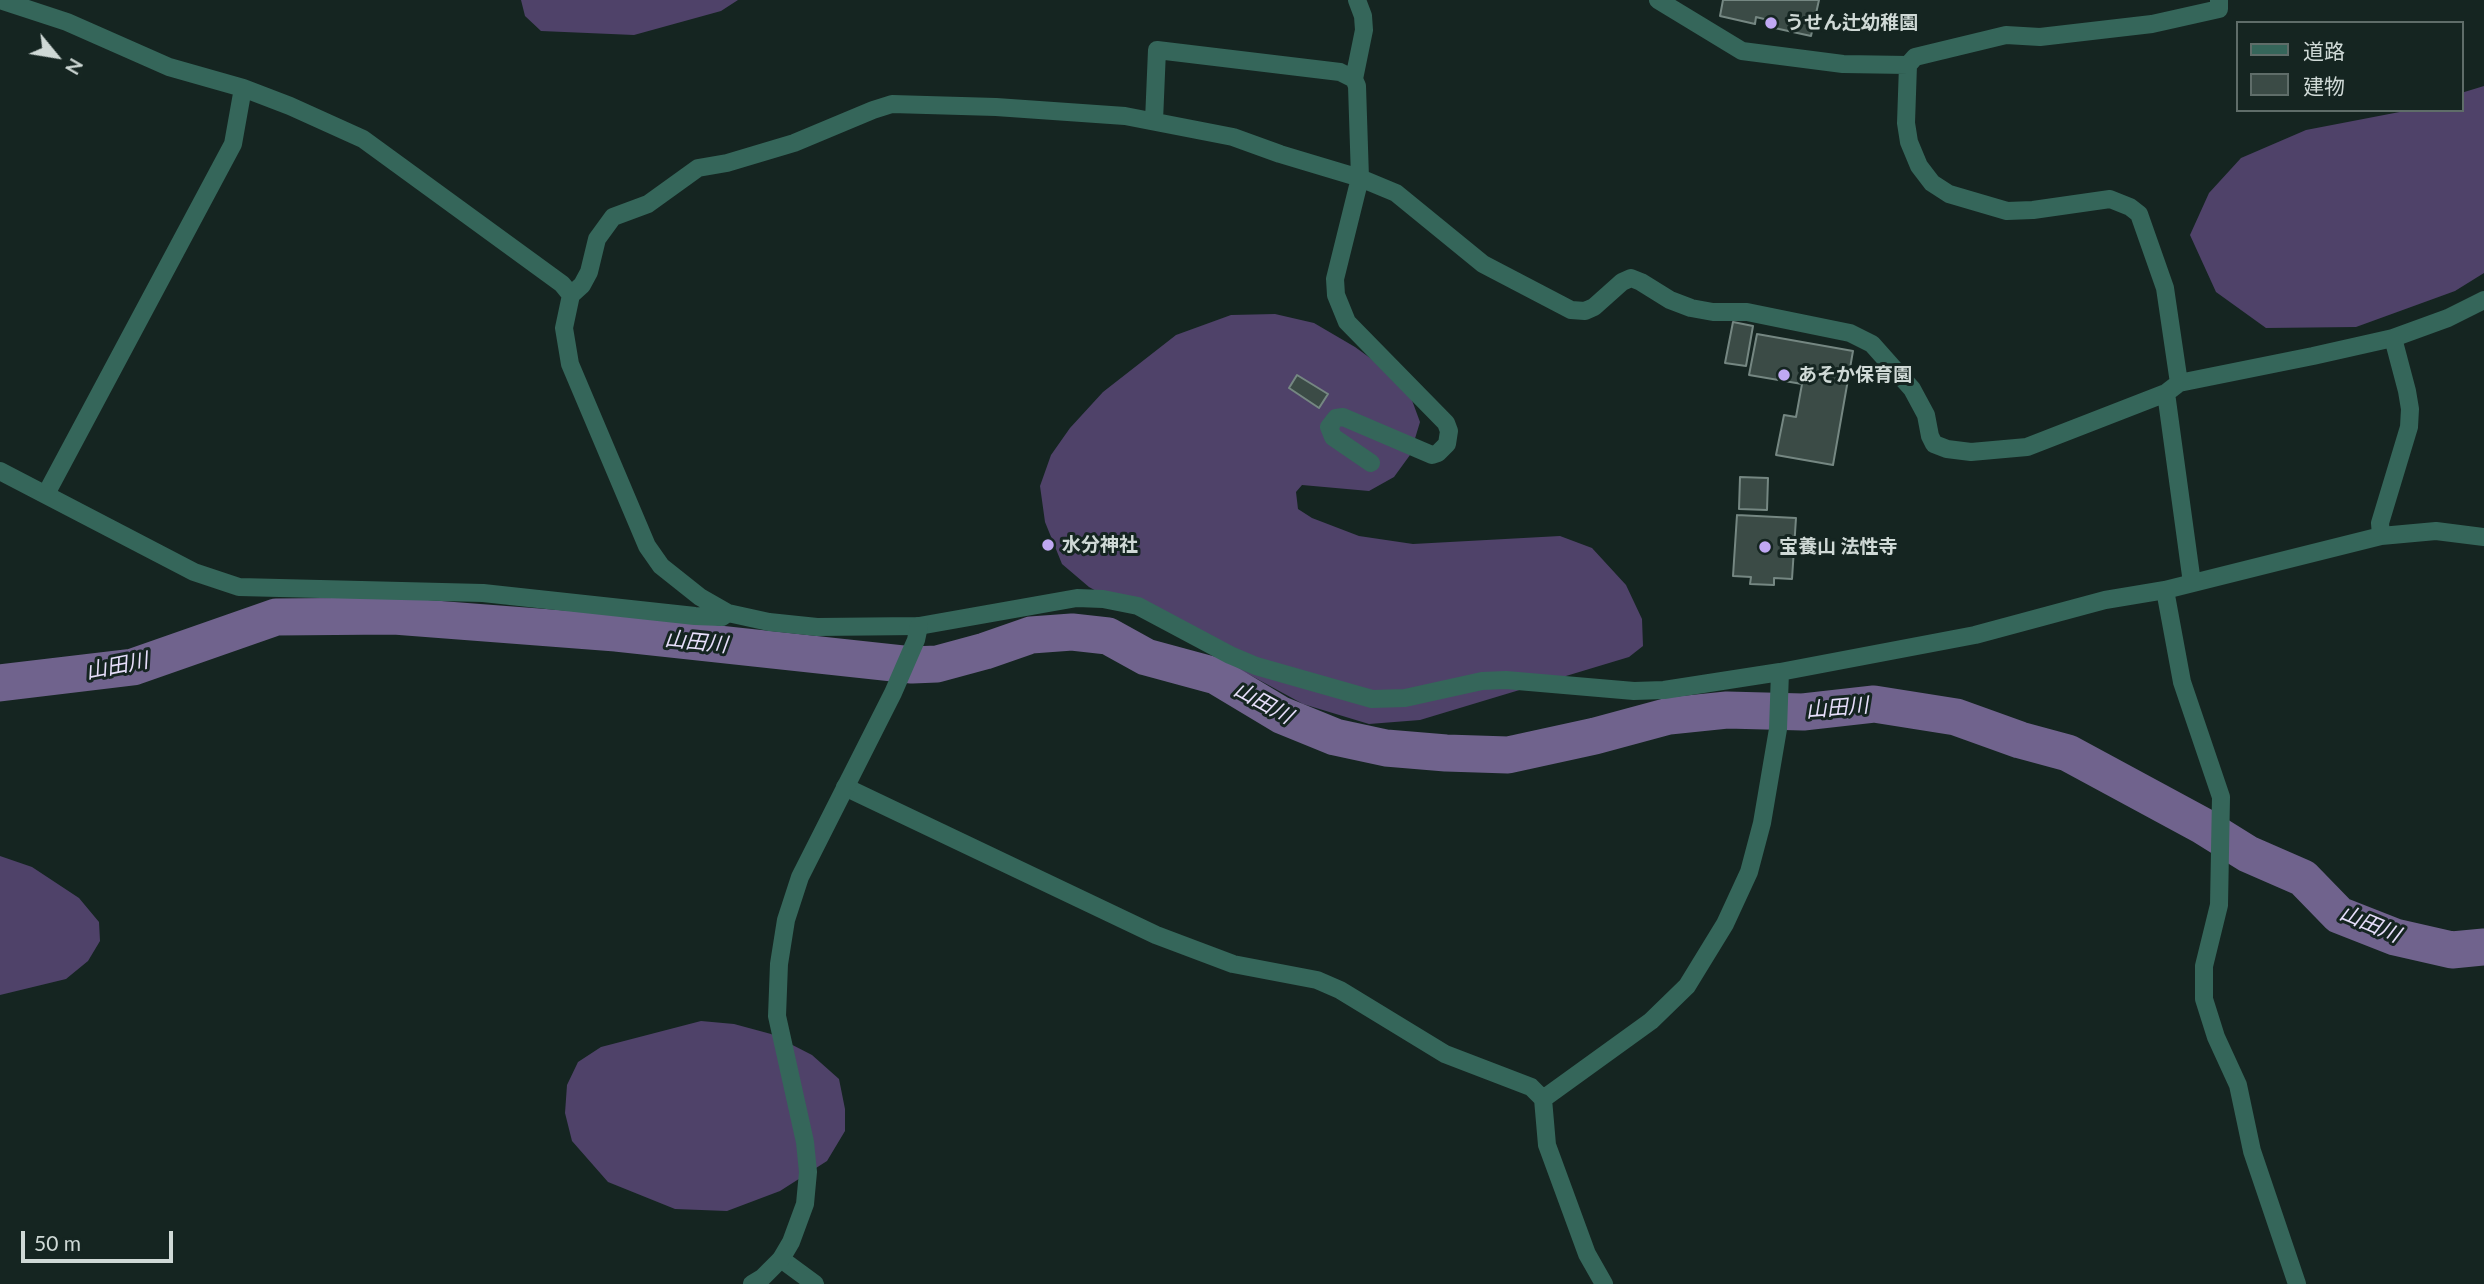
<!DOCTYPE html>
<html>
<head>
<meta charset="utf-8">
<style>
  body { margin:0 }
  #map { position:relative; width:2484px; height:1284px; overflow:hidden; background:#152521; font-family:Lato,"Noto Sans JP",sans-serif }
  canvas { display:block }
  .legend { position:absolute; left:2236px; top:21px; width:228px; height:91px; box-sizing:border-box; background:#152521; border:2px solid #5f6d69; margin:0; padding:9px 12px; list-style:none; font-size:21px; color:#cfd9d6 }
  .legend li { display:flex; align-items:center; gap:14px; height:35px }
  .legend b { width:35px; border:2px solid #5f6d69 }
  .north { position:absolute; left:21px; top:21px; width:70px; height:70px; -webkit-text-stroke:5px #152521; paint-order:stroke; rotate:120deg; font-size:19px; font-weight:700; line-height:28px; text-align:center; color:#cfd9d6 }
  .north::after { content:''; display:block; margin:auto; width:24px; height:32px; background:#cfd9d6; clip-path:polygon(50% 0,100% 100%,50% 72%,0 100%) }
  .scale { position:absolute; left:21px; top:1231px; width:152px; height:32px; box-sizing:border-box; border:4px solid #cfd9d6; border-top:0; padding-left:9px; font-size:21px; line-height:24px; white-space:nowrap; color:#cfd9d6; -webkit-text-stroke:5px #152521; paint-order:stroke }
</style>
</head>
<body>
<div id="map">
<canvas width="2484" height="1284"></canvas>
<ul class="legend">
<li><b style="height:9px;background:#35665a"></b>道路</li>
<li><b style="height:19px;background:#3b4b46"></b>建物</li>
</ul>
<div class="north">N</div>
<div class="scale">50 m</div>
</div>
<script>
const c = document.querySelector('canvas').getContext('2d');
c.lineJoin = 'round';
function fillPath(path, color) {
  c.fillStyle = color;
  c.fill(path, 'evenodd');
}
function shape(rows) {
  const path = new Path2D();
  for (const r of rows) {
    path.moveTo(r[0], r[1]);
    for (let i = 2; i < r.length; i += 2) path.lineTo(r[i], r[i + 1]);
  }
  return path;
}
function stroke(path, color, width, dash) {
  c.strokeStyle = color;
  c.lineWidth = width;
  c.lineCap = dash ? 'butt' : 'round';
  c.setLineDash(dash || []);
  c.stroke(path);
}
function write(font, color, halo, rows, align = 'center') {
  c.font = font + ' Lato,"Noto Sans JP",sans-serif';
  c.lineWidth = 6;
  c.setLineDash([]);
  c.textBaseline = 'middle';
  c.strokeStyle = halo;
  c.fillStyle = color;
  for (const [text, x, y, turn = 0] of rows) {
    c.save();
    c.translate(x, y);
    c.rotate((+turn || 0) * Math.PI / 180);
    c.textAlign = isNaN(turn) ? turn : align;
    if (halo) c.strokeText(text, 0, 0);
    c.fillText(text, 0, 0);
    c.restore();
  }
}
const forest = shape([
  [521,0,738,0,721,11,634,35,541,31,525,16],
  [2484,86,2484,273,2455,291,2356,327,2266,328,2216,292,2190,235,2209,193,2241,158,2306,130,2410,110,2461,110,2461,93],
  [1275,314,1314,323,1355,347,1406,384,1420,422,1410,455,1394,477,1369,491,1302,485,1296,492,1298,509,1312,518,1359,536,1413,544,1560,536,1592,548,1626,585,1642,619,1643,646,1629,657,1420,720,1369,724,1303,704,1089,587,1062,564,1045,522,1040,486,1051,455,1070,428,1103,392,1176,335,1231,315],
  [0,856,32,867,79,898,99,922,100,941,88,961,66,979,0,995],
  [701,1021,734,1024,771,1034,812,1055,839,1079,845,1109,845,1131,827,1161,780,1191,727,1211,675,1209,608,1182,572,1141,565,1113,567,1085,578,1062,601,1047]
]);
const river = shape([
  [0,683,133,667,276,617,394,616,616,633,912,665,937,664,985,651,1031,635,1072,632,1108,636,1146,657,1216,676,1281,715,1335,737,1386,748,1446,753,1508,755,1595,736,1669,716,1727,710,1803,712,1874,704,1956,717,2020,740,2068,753,2203,826,2248,854,2303,878,2339,915,2395,937,2452,950,2484,947]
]);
const building = shape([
  [1723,0,1819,0,1811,36,1770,27,1772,21,1756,17,1755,24,1720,16,1723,0],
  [1733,322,1753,326,1746,366,1725,363,1733,322],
  [1757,334,1853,351,1833,465,1776,455,1784,415,1796,417,1802,384,1749,375,1757,334],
  [1297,375,1328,394,1319,408,1289,388,1297,375],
  [1740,477,1768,478,1767,510,1739,509,1740,477],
  [1737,515,1796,518,1792,579,1774,578,1774,585,1750,584,1751,577,1733,576,1737,515]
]);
const minor = shape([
  [0,0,67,22,169,67,243,88,290,106,363,139,562,284,571,295,564,328,570,364,647,546,661,566,700,597,728,613,769,622,817,627,919,626,1077,598,1103,599,1138,606,1230,655,1256,666,1372,699,1405,698,1482,681,1506,680,1634,691,1664,690,1780,672,1975,635,2105,600,2165,590,2381,536,2436,531,2484,537],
  [1658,0,1742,51,1843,64,1908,65,1906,123,1909,142,1919,166,1932,183,1949,194,2007,211,2033,210,2110,199,2130,207,2139,214,2165,288,2179,383],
  [1908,65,1915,57,2006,35,2040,37,2152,24,2219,9,2219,0],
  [1354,79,1364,30,1363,16,1357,0],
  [1154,121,1157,50,1340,72,1354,79,1357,86,1360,178,1335,279,1336,295,1347,322,1446,423,1449,431,1447,444,1438,453,1432,455,1343,417,1336,418,1329,427,1333,437,1371,463],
  [571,295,582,285,589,272,597,239,613,217,648,204,698,168,727,163,794,143,873,110,892,104,996,107,1125,116,1233,137,1280,154,1360,178,1396,193,1483,264,1571,310,1585,311,1594,307,1622,282,1631,278,1641,282,1670,300,1691,308,1713,312,1747,312,1850,333,1872,344,1912,389,1926,415,1930,436,1934,444,1947,449,1971,452,2027,447,2166,393,2179,383,2313,356,2393,338,2448,318,2484,300],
  [2166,393,2192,583],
  [0,471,194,572,239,587,483,593,695,616,722,617,728,613],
  [46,494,233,144,243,88],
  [2381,536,2380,523,2409,427,2410,409,2407,391,2393,338],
  [2165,590,2182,682,2221,797,2219,905,2204,966,2204,999,2216,1037,2238,1085,2252,1151,2297,1284],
  [845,787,1156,935,1233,964,1317,980,1340,990,1445,1054,1531,1087,1543,1099,1547,1145,1587,1254,1604,1284],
  [1543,1099,1651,1021,1687,986,1725,924,1749,872,1762,823,1778,729,1780,672],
  [781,1259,815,1284]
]);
const tertiary = shape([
  [752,1284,762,1278,781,1259,791,1242,805,1204,808,1172,805,1142,777,1016,779,964,786,920,800,877,893,693,916,640,919,626]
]);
const markers = [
  [1771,23,7,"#c0a8f3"],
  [1784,375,7,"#c0a8f3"],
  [1048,545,7,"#c0a8f3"],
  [1765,547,7,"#c0a8f3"]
];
const poiNames = [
  ["うせん辻幼稚園",1785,23],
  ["あそか保育園",1798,375],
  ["水分神社",1062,545],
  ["宝養山 法性寺",1779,547]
];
const waterNames = [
  ["山田川",696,642,6],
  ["山田川",117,666,-11],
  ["山田川",1263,703,29],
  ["山田川",1837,708,-5],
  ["山田川",2370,924,23]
];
fillPath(forest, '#4f4269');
stroke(river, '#70638d', 37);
fillPath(building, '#3b4b46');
stroke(building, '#758782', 2);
stroke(minor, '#35665a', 18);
stroke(tertiary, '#35665a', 18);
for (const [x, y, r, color] of markers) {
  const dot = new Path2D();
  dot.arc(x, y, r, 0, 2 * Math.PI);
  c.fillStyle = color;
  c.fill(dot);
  stroke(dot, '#152521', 2.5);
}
write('bold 19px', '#cfd9d6', '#152521', poiNames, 'left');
write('italic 21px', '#e7dffb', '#152521', waterNames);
</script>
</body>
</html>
